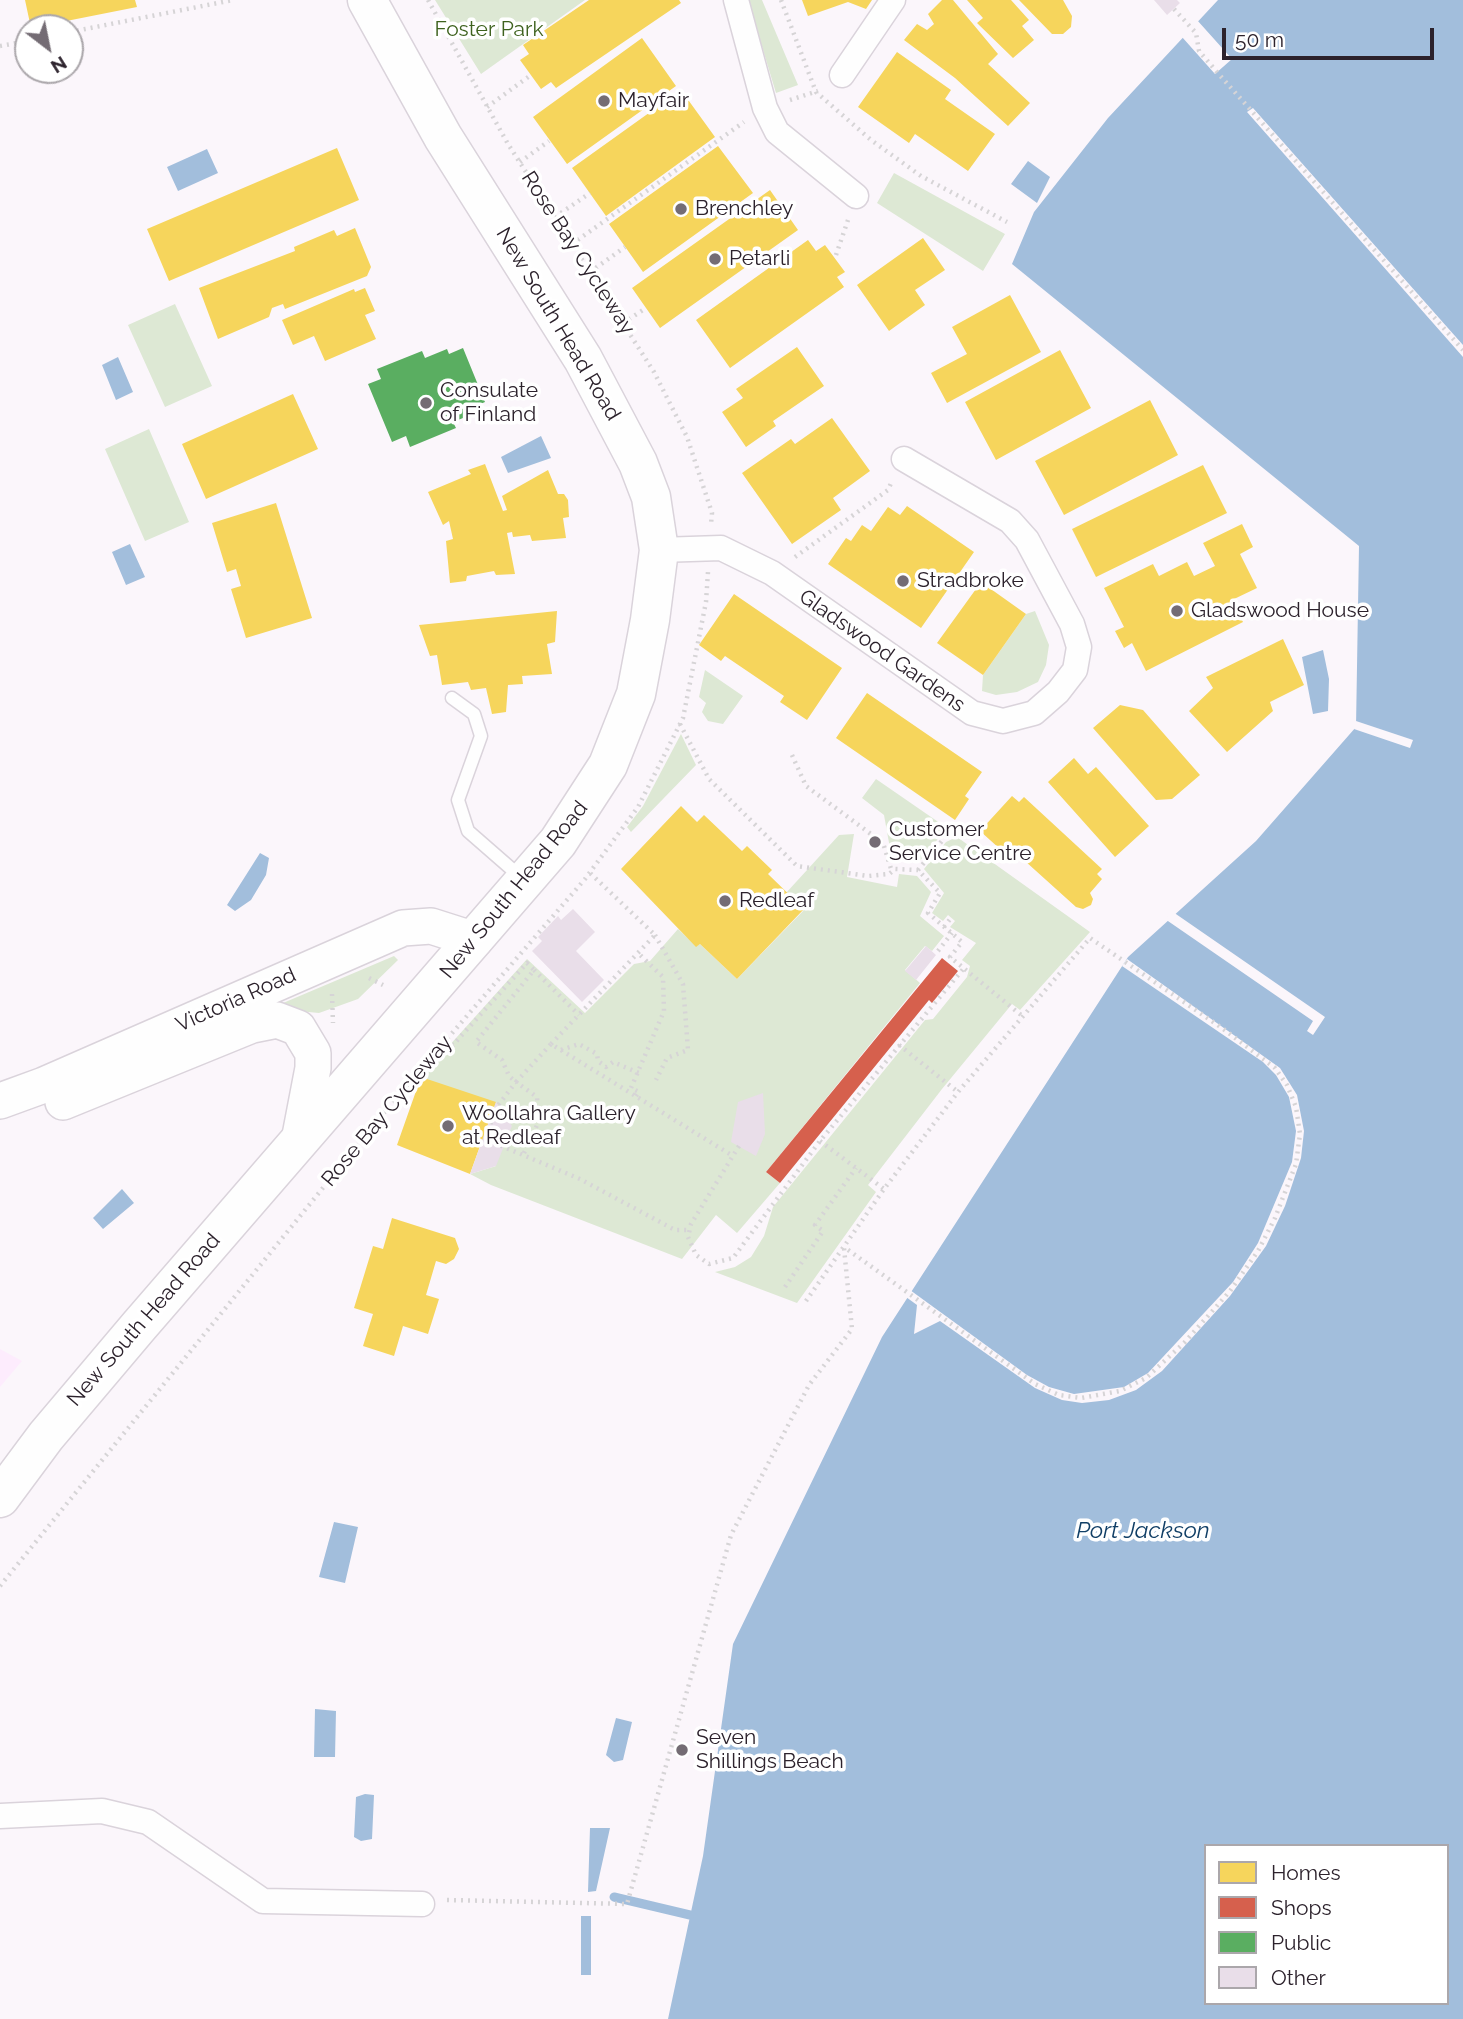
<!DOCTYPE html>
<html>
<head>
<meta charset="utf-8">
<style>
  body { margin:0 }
  #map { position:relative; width:1463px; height:2019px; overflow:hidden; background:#fbf6fb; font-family:Raleway,sans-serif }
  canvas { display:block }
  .legend { position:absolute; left:1204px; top:1844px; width:245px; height:161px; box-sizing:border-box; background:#fff; border:2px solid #aba7ab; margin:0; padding:9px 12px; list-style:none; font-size:21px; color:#2c222c }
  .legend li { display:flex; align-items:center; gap:14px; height:35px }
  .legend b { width:35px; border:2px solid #aba7ab }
  .north { position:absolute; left:14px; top:14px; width:70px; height:70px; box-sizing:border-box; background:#fff; border:2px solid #aba7ab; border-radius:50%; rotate:148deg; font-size:19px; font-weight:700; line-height:28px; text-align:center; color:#2c222c }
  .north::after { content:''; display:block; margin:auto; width:24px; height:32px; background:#746c74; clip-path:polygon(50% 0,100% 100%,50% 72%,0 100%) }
  .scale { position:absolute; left:1222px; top:28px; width:212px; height:32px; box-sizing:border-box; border:4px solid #2c222c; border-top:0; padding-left:9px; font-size:21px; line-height:24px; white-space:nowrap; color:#2c222c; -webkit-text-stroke:5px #fff; paint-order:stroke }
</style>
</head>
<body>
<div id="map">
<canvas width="1463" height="2019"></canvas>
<ul class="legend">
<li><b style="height:19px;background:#f6d55c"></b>Homes</li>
<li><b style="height:19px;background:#d6604d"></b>Shops</li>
<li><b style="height:19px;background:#5aae61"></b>Public</li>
<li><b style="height:19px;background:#e9dee9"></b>Other</li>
</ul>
<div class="north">N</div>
<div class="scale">50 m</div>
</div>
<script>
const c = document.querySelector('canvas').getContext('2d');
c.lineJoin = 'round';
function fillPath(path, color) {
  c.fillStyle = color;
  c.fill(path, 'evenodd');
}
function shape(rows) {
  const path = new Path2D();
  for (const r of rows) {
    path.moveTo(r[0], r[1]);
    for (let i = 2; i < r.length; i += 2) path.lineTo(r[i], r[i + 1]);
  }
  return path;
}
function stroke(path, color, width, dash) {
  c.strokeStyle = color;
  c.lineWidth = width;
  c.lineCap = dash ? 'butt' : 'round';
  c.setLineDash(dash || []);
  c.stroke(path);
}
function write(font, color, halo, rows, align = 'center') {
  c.font = font + ' Raleway,sans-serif';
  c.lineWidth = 7;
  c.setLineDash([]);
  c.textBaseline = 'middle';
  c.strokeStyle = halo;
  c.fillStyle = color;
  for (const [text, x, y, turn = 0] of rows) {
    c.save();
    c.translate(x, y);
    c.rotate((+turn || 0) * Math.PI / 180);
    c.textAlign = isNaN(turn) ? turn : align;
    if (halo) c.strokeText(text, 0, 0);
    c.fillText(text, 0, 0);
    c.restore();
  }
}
const built = shape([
  [0,1349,22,1361,0,1387]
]);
const green = shape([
  [435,0,585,0,481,74],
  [748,0,762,0,798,85,776,93],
  [894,173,1005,234,983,271,877,203],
  [175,304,212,386,165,407,128,325],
  [149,429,189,522,145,541,105,449],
  [1035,611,1049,645,1046,665,1038,682,1017,692,996,695,982,691,983,675,1026,614],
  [705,670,743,696,723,724,708,721,702,712,706,703,699,697],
  [681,734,696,765,631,832,627,827,643,806],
  [876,779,947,828,918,863,891,854,884,815,862,798],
  [854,834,847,877,897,887,899,874,917,876,931,892,920,916,944,936,932,951,925,946,905,970,920,983,766,1172,780,1183,737,1233,716,1215,682,1259,491,1185,470,1174,496,1166,421,1077,527,959,585,1013,634,964,650,961,678,929,696,946,700,944,737,979,804,910,786,893,839,835],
  [957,837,1090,932,1020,1010,1012,1004,942,1089,868,1185,876,1192,797,1303,715,1272,735,1267,751,1257,764,1236,773,1207,925,1020,933,1019,967,977,970,966,962,960,976,943,950,927,955,921,948,915,943,921,932,913,944,893,924,869,946,842],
  [394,956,398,960,358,999,319,1013,288,1010,276,1006]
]);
const water = shape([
  [1218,0,1463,0,1463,2019,668,2019,703,1856,733,1644,882,1337,1128,957,1256,841,1356,727,1359,546,1012,264,1034,212,1108,118],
  [1206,1846,1447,1846,1447,2003,1206,2003],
  [207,149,218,173,178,191,167,167],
  [1028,161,1050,177,1037,203,1011,184],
  [118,357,133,392,116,400,102,365],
  [541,436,551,458,508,473,501,457],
  [130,544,145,577,126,585,112,552],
  [1323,650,1329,679,1328,711,1313,714,1302,657],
  [260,853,269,858,266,875,251,900,235,911,227,905],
  [122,1189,134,1203,103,1229,93,1218],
  [334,1522,358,1527,345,1583,319,1577],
  [315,1709,336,1711,335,1757,314,1757],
  [616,1718,632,1722,623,1760,614,1762,606,1755],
  [365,1794,374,1795,372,1839,361,1841,354,1837,356,1797],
  [590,1828,610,1828,596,1891,588,1892],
  [581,1916,591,1916,591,1975,581,1975]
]);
const pier = shape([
  [1197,20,1232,59,1215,74,1182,37],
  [1253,108,1463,345,1463,357,1247,112],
  [1356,721,1413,740,1410,748,1354,729],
  [1173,912,1325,1017,1313,1035,1307,1031,1313,1021,1165,919],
  [1127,959,1280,1068,1297,1095,1304,1131,1301,1158,1285,1206,1266,1246,1230,1296,1162,1371,1136,1390,1109,1400,1082,1403,1062,1400,1035,1388,940,1321,914,1334,917,1305,906,1297,910,1290,1027,1375,1049,1387,1074,1394,1124,1387,1148,1373,1233,1282,1258,1243,1292,1162,1296,1131,1289,1097,1276,1075,1263,1062,1122,966]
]);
const homes = shape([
  [25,0,135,0,137,7,31,28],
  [589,0,679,0,681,3,556,88,551,82,541,89,520,60,529,54,523,45],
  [802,0,872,0,866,9,848,2,808,16],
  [942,0,953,0,998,54,988,64,1030,103,1008,126,955,78,904,40,917,24,927,30,934,24,928,14],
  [967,0,1011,0,1029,20,1022,26,1034,40,1013,58,977,23,983,18],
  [1019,0,1063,0,1072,16,1071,27,1063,34,1052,34],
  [642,38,676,86,567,164,533,117],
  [897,52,951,90,945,99,995,134,968,171,915,134,909,143,858,107],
  [681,90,715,137,606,216,572,168],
  [718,146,753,193,643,272,609,224],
  [337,148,359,200,169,281,147,229],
  [770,190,798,230,660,328,632,288],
  [355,228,371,267,367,276,285,309,283,304,272,308,269,317,218,339,199,288,295,251,294,247,334,230,337,236],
  [923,238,945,270,915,290,925,305,889,331,857,285],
  [808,240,816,251,825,245,845,272,837,277,844,287,730,368,696,320],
  [365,288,375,311,365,315,376,339,325,361,314,336,293,345,282,320,354,289,355,292],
  [1010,295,1041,352,947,403,931,373,967,354,952,327],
  [797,347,824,386,773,421,776,426,746,447,722,412,743,398,736,389],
  [1060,350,1091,408,996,460,965,402],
  [293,394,318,449,206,499,182,444],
  [1150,400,1178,455,1064,515,1035,461],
  [832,418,870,471,833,498,841,510,792,544,742,473,791,439,795,444],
  [485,464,503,511,507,510,502,496,548,470,558,494,564,494,568,500,569,517,563,518,566,538,532,541,530,535,513,537,512,532,507,533,515,574,496,575,494,571,467,576,466,581,450,583,446,541,453,539,449,521,443,525,428,492,471,474,468,470],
  [1203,465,1227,513,1096,577,1072,529],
  [276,503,312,618,246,638,231,589,241,586,236,569,227,572,212,523],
  [907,506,974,552,921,628,828,564,846,538,851,541,862,525,871,531,888,507,900,515],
  [1242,524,1253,547,1240,554,1257,588,1232,600,1243,622,1146,671,1132,643,1124,648,1115,631,1124,627,1104,588,1153,564,1159,576,1187,562,1194,576,1215,566,1203,543],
  [981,582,1026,614,983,675,937,643],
  [734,594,842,668,807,720,780,702,784,696,725,656,721,661,699,645],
  [557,611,555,642,547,644,552,674,522,676,523,684,508,685,506,712,492,714,486,688,471,690,468,682,442,685,437,655,430,656,419,625],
  [1283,639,1304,685,1270,702,1273,711,1227,752,1189,711,1213,688,1206,677],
  [867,693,982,772,965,796,969,799,955,820,836,738],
  [1120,705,1143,710,1200,775,1172,799,1156,800,1093,728],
  [1074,758,1088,774,1096,767,1149,826,1115,857,1048,782],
  [1012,796,1019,802,1024,797,1102,869,1097,874,1102,879,1090,893,1093,899,1091,905,1083,909,1076,907,1015,852,1010,858,980,831],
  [681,806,697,822,704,815,742,851,747,846,772,870,768,874,804,909,737,979,700,944,696,947,621,869],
  [421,1077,496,1102,470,1174,397,1145],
  [392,1218,455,1238,459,1249,454,1259,446,1264,436,1261,426,1295,439,1299,428,1334,403,1326,394,1356,363,1346,373,1314,354,1308,373,1246,383,1249]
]);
const shops = shape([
  [942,958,958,971,932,1003,929,1000,780,1183,766,1172]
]);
const public = shape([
  [463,348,485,402,471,408,473,414,453,422,456,428,410,447,406,436,392,442,368,384,381,379,377,369,422,351,425,358,447,349,449,354]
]);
const stream = shape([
  [614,1897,690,1915]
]);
const building = shape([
  [1154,0,1177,0,1180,3,1167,15],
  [573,909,595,932,576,951,604,980,582,1002,532,951,542,941,538,937,558,916,561,920],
  [926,946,936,955,916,980,905,971],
  [763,1093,765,1134,756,1156,731,1142,738,1102],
  [496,1102,512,1126,496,1166,470,1174]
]);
const path = shape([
  [428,0,508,144,654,372,687,437,712,513,711,524],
  [781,0,816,92,871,140,921,176,1007,222],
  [1174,9,1196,33,1199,51,1217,72,1463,350],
  [70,32,233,0],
  [0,46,28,41],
  [790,100,818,91],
  [487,107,531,75],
  [520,162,549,141],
  [555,217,590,193],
  [572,244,744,122],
  [836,255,848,220],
  [590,272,625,247],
  [623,323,646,308],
  [795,557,888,490,892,481],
  [680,724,709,779,797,866,868,876,889,874,895,869,918,870,940,893,928,913,962,942,950,957,1021,1015],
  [792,755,806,786,883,843,892,872],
  [918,870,946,836],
  [944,927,951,918],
  [655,935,683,984,688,1050,667,1058,656,1080],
  [938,951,952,933],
  [534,970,579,1015],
  [369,978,383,985],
  [332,994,333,1023],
  [446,1040,453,1045,527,963,534,970,476,1042,502,1060,509,1076,516,1082,551,1044,733,1156],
  [551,1044,655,935,589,872],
  [899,1045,958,1092],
  [561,1050,579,1044,597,1054,598,1061,606,1067,613,1062,639,1073],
  [636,1096,639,1092,631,1088,664,1011,663,977,638,953],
  [820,1141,884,1189],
  [739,1146,691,1224,688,1237,696,1255,709,1264,733,1258,820,1141,964,968],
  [524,1153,539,1121,537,1097,516,1082,496,1108,485,1139,580,1179,675,1230,690,1230],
  [785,1287,823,1231,815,1225,856,1168],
  [806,1301,884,1189,958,1092,1090,938,1222,1028,1275,1068,1287,1085,1296,1107,1300,1134,1296,1164,1275,1218,1258,1251,1230,1291,1185,1342,1146,1378,1120,1391,1081,1398,1059,1395,1035,1384,844,1247],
  [0,1586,391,1104,585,879,638,807,683,718,706,602,708,572],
  [447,1900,627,1904,731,1535,809,1385,852,1329,844,1248]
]);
const lane = shape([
  [452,698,474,714,481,736,458,800,468,831,523,879]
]);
const street = shape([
  [736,0,765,108,777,132,856,196],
  [842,75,893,0],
  [659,550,721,548,772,573,972,713,1003,721,1034,713,1058,692,1075,670,1079,647,1072,624,1027,540,1010,521,904,459],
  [0,1816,102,1811,148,1822,263,1901,422,1904]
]);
const secondary = shape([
  [0,1101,44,1085,403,928,431,926,475,940],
  [63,1102,252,1025,277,1020,298,1028,313,1053,313,1068,299,1141]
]);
const primary = shape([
  [0,1498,46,1436,139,1326,558,842,608,765,636,694,650,620,659,550,651,497,638,463,583,359,443,137,367,0]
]);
const markers = [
  [604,101,7,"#746c74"],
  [681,209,7,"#746c74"],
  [715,259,7,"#746c74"],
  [426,403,7,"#746c74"],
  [903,581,7,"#746c74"],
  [1177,611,7,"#746c74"],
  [875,842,7,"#746c74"],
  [725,901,7,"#746c74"],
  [448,1126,7,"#746c74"],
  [682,1750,7,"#746c74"]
];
const parkNames = [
  ["Foster Park",489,30]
];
const poiNames = [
  ["Mayfair",618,101],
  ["Brenchley",695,209],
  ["Petarli",729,259],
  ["Consulate",440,391],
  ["of Finland",440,415],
  ["Stradbroke",917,581],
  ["Gladswood House",1191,611],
  ["Customer",889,830],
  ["Service Centre",889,854],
  ["Redleaf",739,901],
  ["Woollahra Gallery",462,1114],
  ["at Redleaf",462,1138],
  ["Seven",696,1738],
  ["Shillings Beach",696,1762]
];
const streetNames = [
  ["Rose Bay Cycleway",578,253,57],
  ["New South Head Road",558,324,59],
  ["Gladswood Gardens",882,651,35],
  ["New South Head Road",514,890,-51],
  ["Victoria Road",236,1000,-24],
  ["Rose Bay Cycleway",387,1111,-50],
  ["New South Head Road",144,1320,-49]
];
const waterNames = [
  ["Port Jackson",1143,1531]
];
fillPath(built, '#fdecfd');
fillPath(green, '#dde8d4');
fillPath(water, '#a2bedc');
fillPath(pier, '#fbf6fb');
fillPath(homes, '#f6d55c');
fillPath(shops, '#d6604d');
fillPath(public, '#5aae61');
stroke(stream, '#a2bedc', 9);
fillPath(building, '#e9dee9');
stroke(lane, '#dad3db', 15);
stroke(street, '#dad3db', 27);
stroke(secondary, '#dad3db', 38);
stroke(primary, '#dad3db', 41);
stroke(path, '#d6d4d6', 4.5, [2, 5]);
stroke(lane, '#fefefe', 12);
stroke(street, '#fefefe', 24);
stroke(secondary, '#fefefe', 35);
stroke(primary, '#fefefe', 38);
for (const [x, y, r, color] of markers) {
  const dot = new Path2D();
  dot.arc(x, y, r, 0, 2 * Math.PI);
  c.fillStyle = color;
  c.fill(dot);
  stroke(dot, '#fff', 2.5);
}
write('21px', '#3e621e', '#fff', parkNames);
write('21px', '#2c222c', '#fff', poiNames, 'left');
write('21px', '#2c222c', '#fff', streetNames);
write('italic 23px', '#113f66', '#fff', waterNames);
</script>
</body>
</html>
